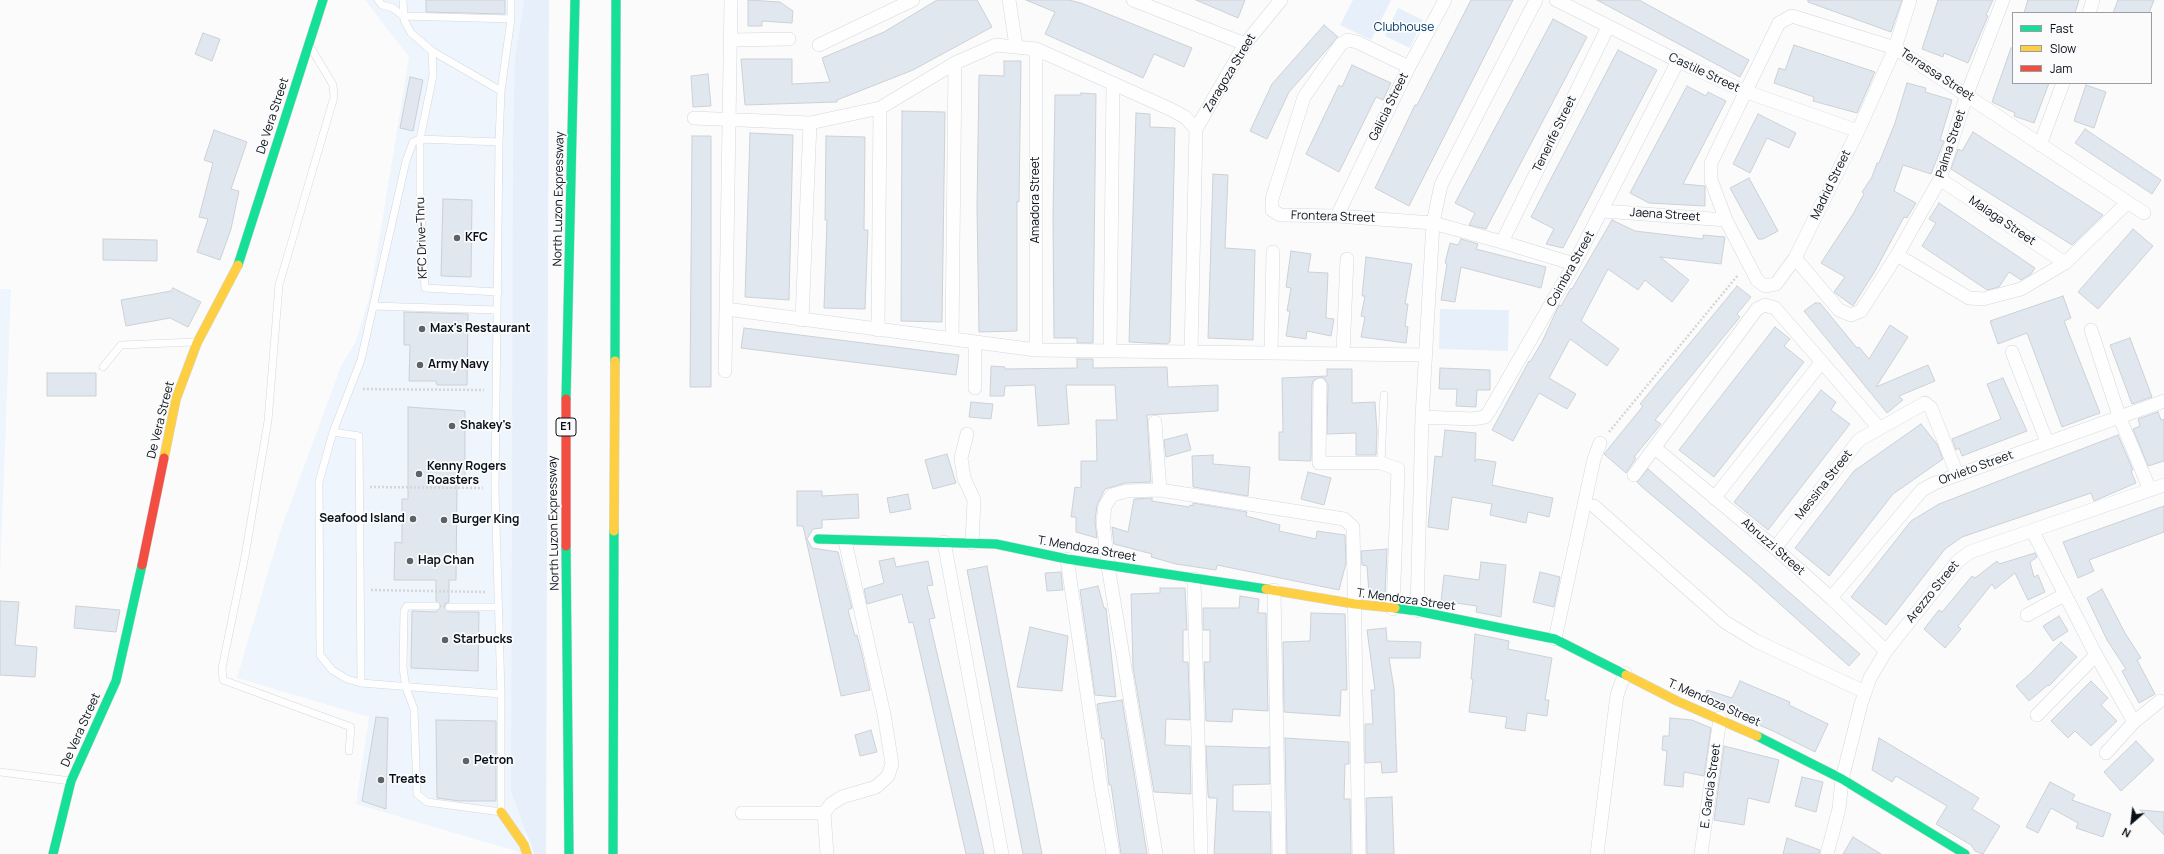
<!DOCTYPE html>
<html>
<head>
<meta charset="utf-8">
<style>
  body { margin:0 }
  #map { position:relative; width:2164px; height:854px; overflow:hidden; background:#fbfbfb; font-family:Manrope,sans-serif }
  canvas { display:block }
  .legend { position:absolute; left:2012px; top:12px; width:140px; height:72px; box-sizing:border-box; background:#fbfbfb; border:1px solid #9a9da1; margin:0; padding:5px 7px; list-style:none; font-size:12px; color:#08101a }
  .legend li { display:flex; align-items:center; gap:8px; height:20px }
  .legend b { width:20px; border:1px solid #9a9da1 }
  .north { position:absolute; left:2112px; top:802px; width:40px; height:40px; -webkit-text-stroke:3px #fbfbfb; paint-order:stroke; rotate:208deg; font-size:11px; font-weight:700; line-height:16px; text-align:center; color:#08101a }
  .north::after { content:''; display:block; margin:auto; width:14px; height:18px; background:#08101a; clip-path:polygon(50% 0,100% 100%,50% 72%,0 100%) }
</style>
</head>
<body>
<div id="map">
<canvas width="2164" height="854"></canvas>
<ul class="legend">
<li><b style="height:5px;background:#16e098"></b>Fast</li>
<li><b style="height:5px;background:#ffcf43"></b>Slow</li>
<li><b style="height:5px;background:#f24e42"></b>Jam</li>
</ul>
<div class="north">N</div>
</div>
<script>
const c = document.querySelector('canvas').getContext('2d');
c.lineJoin = 'round';
function fillPath(path, color) {
  c.fillStyle = color;
  c.fill(path, 'evenodd');
}
function shape(rows) {
  const path = new Path2D();
  for (const r of rows) {
    path.moveTo(r[0], r[1]);
    for (let i = 2; i < r.length; i += 2) path.lineTo(r[i], r[i + 1]);
  }
  return path;
}
function stroke(path, color, width, dash) {
  c.strokeStyle = color;
  c.lineWidth = width;
  c.lineCap = dash ? 'butt' : 'round';
  c.setLineDash(dash || []);
  c.stroke(path);
}
function write(font, color, halo, rows, align = 'center') {
  c.font = font + ' Manrope,sans-serif';
  c.lineWidth = 3.5;
  c.setLineDash([]);
  c.textBaseline = 'middle';
  c.strokeStyle = halo;
  c.fillStyle = color;
  for (const [text, x, y, turn = 0] of rows) {
    c.save();
    c.translate(x, y);
    c.rotate((+turn || 0) * Math.PI / 180);
    c.textAlign = isNaN(turn) ? turn : align;
    if (halo) c.strokeText(text, 0, 0);
    c.fillText(text, 0, 0);
    c.restore();
  }
}
const built = shape([
  [365,0,548,0,526,854,356,804,369,717,237,678,280,532,341,366,356,341,370,295,409,57],
  [0,289,11,289,0,575]
]);
const green = shape([
  [524,0,549,0,546,854,534,854,511,791,513,142,515,60],
  [1353,0,1391,0,1371,40,1340,25],
  [1398,8,1423,20,1410,48,1385,36],
  [1440,309,1509,310,1508,351,1439,349]
]);
const building = shape([
  [426,0,505,0,505,14,426,12,426,0],
  [748,0,780,2,793,11,792,23,762,21,762,26,748,26,748,0],
  [937,0,977,0,992,27,913,70,837,100,837,102,745,105,741,59,792,59,792,84,830,82,822,58,884,32,937,0],
  [1026,0,1069,0,1081,3,1192,48,1184,67,1154,54,1143,78,1045,34,1055,12,1026,0],
  [1196,0,1245,0,1238,18,1196,0],
  [1471,0,1513,0,1409,206,1375,188,1415,105,1417,105,1471,0],
  [1597,0,1639,0,1749,60,1740,77,1597,0],
  [1808,0,1902,0,1891,32,1808,2,1808,0],
  [1938,0,1993,0,1986,15,1988,16,1985,23,1968,63,1944,53,1943,57,1922,49,1938,0],
  [2028,0,2079,0,2075,13,2024,13,2028,0],
  [2118,0,2154,0,2149,13,2113,13,2118,0],
  [1553,19,1587,37,1486,229,1469,225,1475,213,1455,203,1553,19],
  [1324,25,1338,37,1289,92,1267,139,1250,131,1272,84,1324,25],
  [203,33,220,39,212,61,195,54,203,33],
  [1794,45,1875,72,1857,113,1813,101,1814,97,1774,83,1779,68,1785,70,1794,45],
  [2011,48,2013,48,2013,83,2049,83,2034,123,2014,116,2015,113,1992,102,2011,48],
  [1618,50,1657,70,1563,248,1546,244,1554,229,1531,217,1618,50],
  [1004,61,1021,61,1019,202,1017,201,1017,331,979,332,977,207,979,75,1004,76,1004,61],
  [1352,65,1391,83,1383,100,1376,97,1339,172,1306,154,1339,85,1342,87,1352,65],
  [708,74,711,106,693,107,691,76,708,74],
  [410,77,423,80,413,131,400,128,410,77],
  [1907,83,1926,88,1925,92,1952,100,1940,140,1944,141,1931,174,1903,165,1894,191,1916,203,1907,218,1904,217,1875,271,1853,306,1834,292,1845,277,1821,263,1853,214,1864,194,1862,192,1872,177,1877,163,1879,163,1895,123,1907,83],
  [2086,85,2106,92,2094,128,2074,121,2086,85],
  [1687,86,1706,96,1708,92,1726,101,1683,184,1705,186,1705,206,1649,203,1630,193,1687,86],
  [1081,93,1096,94,1093,343,1077,343,1077,338,1054,338,1053,217,1055,95,1081,95,1081,93],
  [902,111,945,112,942,322,901,321,902,111],
  [1136,113,1150,114,1150,127,1175,128,1170,342,1167,344,1129,342,1136,113],
  [1758,114,1796,133,1789,148,1767,138,1750,173,1733,164,1758,114],
  [2085,129,2161,180,2152,194,2075,143,2085,129],
  [214,130,247,142,231,189,239,191,231,229,220,260,197,252,208,219,199,217,213,163,204,160,214,130],
  [1973,132,2103,215,2072,245,1951,169,1958,149,1962,151,1973,132],
  [750,133,793,135,789,300,745,297,750,133],
  [692,136,711,136,711,387,690,387,692,136],
  [826,136,865,137,864,230,868,230,865,309,824,308,827,220,825,220,826,136],
  [1213,174,1228,175,1225,248,1255,250,1253,340,1208,338,1213,174],
  [1749,178,1778,231,1763,239,1758,239,1730,188,1749,178],
  [443,199,472,200,471,277,441,276,443,199],
  [1939,203,2035,268,2031,274,2021,280,2009,272,1999,287,1987,290,1922,246,1936,223,1929,219,1939,203],
  [1612,220,1635,231,1703,239,1703,235,1725,237,1721,264,1660,257,1689,280,1672,302,1645,280,1638,290,1608,269,1581,321,1619,349,1607,366,1570,339,1549,378,1576,394,1567,409,1539,393,1513,441,1492,430,1529,361,1530,362,1542,342,1559,305,1561,306,1571,288,1572,289,1612,220],
  [2133,229,2153,246,2098,309,2078,292,2133,229],
  [103,239,157,240,157,261,103,260,103,239],
  [1461,239,1478,244,1476,249,1546,267,1541,288,1461,267,1455,302,1441,300,1447,264,1445,263,1450,243,1458,245,1461,239],
  [1291,251,1311,254,1308,272,1328,273,1326,318,1334,319,1331,336,1307,331,1306,339,1286,336,1290,311,1287,311,1291,288,1286,287,1291,251],
  [1366,257,1412,264,1405,304,1408,304,1405,326,1408,327,1406,343,1361,337,1365,317,1361,316,1365,296,1362,296,1366,257],
  [1737,286,1751,297,1737,314,1740,317,1655,420,1661,424,1634,457,1636,458,1626,473,1604,454,1643,406,1640,404,1737,286],
  [173,288,201,302,188,327,170,318,126,326,121,300,171,291,173,288],
  [2063,296,2071,318,2064,321,2100,413,2062,427,2027,333,1998,344,1990,321,2063,296],
  [1815,303,1820,303,1857,348,1859,347,1869,359,1890,325,1908,337,1876,387,1928,365,1935,381,1899,396,1903,400,1887,413,1804,311,1815,303],
  [404,312,468,314,467,385,437,385,436,381,409,381,410,345,404,345,404,312],
  [1775,327,1790,339,1784,346,1804,362,1714,477,1679,450,1775,327],
  [744,328,959,355,956,375,741,348,744,328],
  [2130,338,2152,397,2132,404,2110,345,2130,338],
  [1077,359,1093,359,1093,368,1167,367,1168,387,1218,385,1218,411,1147,415,1151,482,1125,483,1105,489,1097,505,1095,521,1097,538,1076,532,1076,517,1071,517,1075,487,1081,488,1081,461,1097,461,1096,420,1117,420,1115,385,1066,385,1069,424,1038,426,1035,385,1005,386,1004,396,990,396,991,366,1005,367,1005,369,1077,368,1077,359],
  [1440,368,1490,370,1490,390,1477,390,1476,407,1456,406,1457,389,1439,389,1440,368],
  [1327,369,1352,369,1352,403,1375,402,1377,431,1376,455,1356,455,1356,433,1327,434,1328,385,1324,378,1320,377,1313,381,1312,385,1311,461,1279,460,1279,432,1283,432,1282,378,1327,376,1327,369],
  [47,373,96,373,96,396,47,396,47,373],
  [2003,378,2027,431,1962,456,1959,448,1956,450,1952,439,2001,419,1987,384,2003,378],
  [1821,390,1836,402,1831,410,1850,424,1768,530,1734,502,1821,390],
  [971,402,993,404,991,419,969,417,971,402],
  [408,407,465,411,465,484,457,484,456,580,449,580,449,602,445,604,444,607,450,612,479,612,478,671,411,668,412,611,436,612,441,606,436,601,436,580,394,580,395,542,402,543,402,499,408,499,408,407],
  [2158,412,2161,420,2164,419,2164,461,2148,466,2133,429,2140,426,2138,419,2158,412],
  [1921,424,1937,444,1943,459,1893,494,1829,576,1795,548,1854,471,1921,424],
  [1445,430,1476,433,1475,462,1477,459,1496,462,1492,485,1553,498,1549,517,1528,512,1526,523,1490,515,1492,504,1452,497,1448,530,1428,527,1435,456,1442,457,1445,430],
  [1187,434,1191,450,1166,457,1164,440,1187,434],
  [2118,435,2133,470,2131,471,2136,483,2094,501,2091,493,1962,537,1945,549,1886,625,1851,597,1911,521,1939,504,2118,435],
  [947,454,956,483,933,489,925,460,947,454],
  [1213,455,1213,464,1250,467,1248,496,1193,487,1192,456,1213,455],
  [1648,469,1860,654,1849,666,1751,578,1642,487,1637,482,1648,469],
  [1308,472,1331,478,1324,505,1301,499,1308,472],
  [797,491,822,491,822,496,858,494,859,518,822,520,822,528,813,529,807,539,812,548,838,552,852,608,848,610,855,636,857,635,862,654,870,690,841,696,803,526,797,526,797,491],
  [908,494,911,509,890,513,887,498,908,494],
  [1152,498,1152,501,1189,507,1190,505,1193,506,1193,503,1247,512,1246,516,1280,525,1279,531,1316,539,1317,531,1345,535,1346,563,1339,590,1217,565,1216,570,1176,564,1151,557,1152,554,1114,544,1112,527,1128,532,1134,499,1152,498],
  [2164,506,2164,532,2089,560,2094,571,2078,578,2063,542,2164,506],
  [1387,549,1385,596,1369,594,1367,566,1362,565,1361,551,1387,549],
  [2035,553,2037,557,2030,562,2034,577,2038,575,2045,592,2028,600,2015,573,1995,589,1992,584,1958,626,1961,629,1945,648,1924,629,1939,610,1942,612,1972,576,1975,578,1997,561,1999,564,2035,553],
  [894,558,896,567,928,561,933,585,927,586,935,618,929,619,984,854,966,854,913,622,909,623,902,594,867,604,864,589,884,583,879,561,894,558],
  [1481,562,1506,565,1501,617,1476,612,1477,606,1441,601,1444,575,1479,580,1481,562],
  [987,566,1019,736,1042,854,1023,854,967,570,987,566],
  [1061,572,1063,590,1047,591,1045,573,1061,572],
  [1540,572,1560,577,1554,607,1533,602,1540,572],
  [1098,586,1104,608,1106,608,1116,697,1095,695,1080,590,1098,586],
  [1160,588,1185,588,1187,630,1183,630,1183,662,1188,662,1190,720,1166,719,1165,745,1190,746,1191,794,1154,792,1133,667,1131,594,1160,593,1160,588],
  [2102,589,2125,633,2141,658,2137,660,2155,694,2139,703,2122,671,2126,669,2107,640,2087,598,2102,589],
  [1240,596,1259,599,1258,613,1266,613,1268,711,1233,709,1232,722,1206,721,1204,662,1210,662,1210,630,1203,630,1203,608,1239,608,1240,596],
  [0,601,19,602,15,645,37,647,35,677,0,675,0,601],
  [76,606,120,610,116,632,74,628,76,606],
  [1311,613,1345,614,1347,690,1341,690,1340,716,1284,712,1283,642,1310,641,1311,613],
  [2059,616,2068,631,2053,641,2043,626,2059,616],
  [1030,627,1068,636,1062,691,1017,687,1030,627],
  [1386,628,1387,641,1421,642,1420,658,1389,658,1394,689,1397,772,1382,773,1381,762,1365,763,1365,724,1373,724,1371,690,1375,690,1367,630,1386,628],
  [1475,634,1509,641,1508,649,1552,658,1545,700,1549,700,1547,716,1527,713,1525,731,1505,728,1507,717,1469,712,1473,679,1471,679,1475,634],
  [2061,642,2077,657,2049,686,2048,685,2029,701,2016,686,2031,673,2061,642],
  [1740,681,1790,702,1789,705,1828,724,1815,752,1773,731,1704,701,1707,690,1732,698,1740,681],
  [2091,681,2108,698,2101,705,2117,721,2091,746,2075,731,2068,738,2051,721,2091,681],
  [1122,700,1137,791,1147,854,1121,854,1111,785,1109,785,1104,739,1102,739,1097,704,1122,700],
  [376,717,388,718,386,809,362,801,376,717],
  [1670,718,1692,720,1711,728,1704,776,1684,772,1683,787,1664,785,1667,751,1662,750,1663,736,1669,736,1670,718],
  [436,720,496,721,496,801,460,801,437,798,436,720],
  [871,730,877,752,860,756,855,735,871,730],
  [1285,738,1349,742,1349,764,1345,764,1344,799,1350,799,1351,854,1287,854,1285,738],
  [1879,738,1979,798,1972,809,2000,826,1983,854,1975,851,1971,845,1936,824,1947,806,1896,776,1892,782,1872,770,1879,738],
  [2136,741,2154,760,2121,791,2104,772,2136,741],
  [1206,746,1269,748,1269,746,1270,784,1233,785,1233,811,1270,812,1271,854,1214,854,1217,798,1209,798,1208,795,1206,746],
  [1724,746,1779,760,1769,803,1748,798,1744,825,1714,820,1724,746],
  [1802,777,1823,782,1816,812,1795,806,1802,777],
  [2050,782,2075,795,2072,800,2111,814,2103,837,2076,828,2078,823,2051,808,2038,833,2026,827,2050,782],
  [1392,797,1394,854,1367,854,1366,798,1392,797],
  [2140,810,2164,812,2164,835,2140,810],
  [1853,837,1881,854,1843,854,1853,837],
  [1787,838,1820,850,1819,854,1783,854,1787,838]
]);
const path = shape([
  [363,389,484,390],
  [1609,432,1738,275],
  [370,487,483,488],
  [371,590,486,592]
]);
const lane = shape([
  [378,0,382,5,393,8,403,16,511,19],
  [403,0,404,20,411,33,432,51,501,91],
  [311,48,333,85,334,97,279,285,268,421,245,556,222,668,223,680,351,727,349,751],
  [432,51,433,76,420,139,420,192,425,288,498,292],
  [499,142,420,139,413,142,406,161,361,360,333,432,319,482,320,655,332,670,347,679,361,683,501,694],
  [373,306,497,310],
  [103,367,121,345,195,342],
  [333,432,359,436,361,683],
  [1381,463,1384,395],
  [436,606,407,606,404,611,403,668,406,688,414,709,417,794,427,802,501,812,501,694,495,489,499,142,501,91,511,19,511,0],
  [449,607,498,607],
  [0,772,71,781]
]);
const street = shape([
  [1009,0,1016,46],
  [1133,0,1245,44],
  [1556,0,1678,61,1744,91,1858,131],
  [1910,0,1895,48,1858,131,1795,258,1776,284,1765,286,1757,280,1726,220,1711,180,1711,163,1779,23,1792,16,1895,48,2144,213],
  [2089,13,2093,0],
  [731,40,789,39],
  [819,45,913,0],
  [1409,67,1357,42,1348,40,1341,44,1304,97,1272,199,1272,210,1280,215,1337,216,1433,223,1502,242,1574,264],
  [694,118,810,123,880,108,955,63,996,45,1036,49,1170,109,1185,117,1196,129,1191,351],
  [1196,129,1245,44,1281,0],
  [2040,145,2063,83],
  [1940,179,2065,263],
  [1603,211,1726,220],
  [1337,216,1409,67,1445,0],
  [1502,242,1608,27],
  [1897,255,1969,298,1983,299,2021,289,2065,263,2127,203],
  [1795,258,1839,310,1851,315,1861,311,1897,255,1940,179,1967,94,2003,0],
  [726,309,1036,350,1425,355],
  [802,320,810,123],
  [878,330,880,108],
  [2091,330,2119,416,2150,490],
  [952,339,955,63],
  [1036,350,1036,49],
  [1110,351,1113,84],
  [1271,352,1273,252],
  [2012,352,2047,442],
  [1343,353,1347,259],
  [725,371,731,0],
  [1320,385,1319,463,1381,463,1398,469,1393,609],
  [975,388,975,342],
  [1422,417,1472,419,1485,417,1490,410,1574,264,1678,61],
  [1155,422,1160,490],
  [967,434,961,458,964,478,974,500,972,543],
  [1655,448,1775,548,1831,598,1886,651],
  [1634,475,1757,309,1765,305,1775,308,1879,428],
  [1714,498,1821,363],
  [1594,506,1725,622,1756,641,1865,692],
  [2033,532,2096,655,2134,722],
  [944,542,1002,854],
  [1775,548,1859,440,1925,403,1931,408,1957,474],
  [1067,559,1100,781,1113,854],
  [1194,579,1201,854],
  [1274,590,1279,854],
  [1831,598,1922,490,1935,483,2164,401],
  [1417,611,1422,417,1433,223,1441,185,1536,0],
  [2027,615,2064,595],
  [1555,639,1594,459,1600,443],
  [2037,715,2096,655],
  [2106,753,2134,722,2160,701],
  [742,813,824,813],
  [827,854,824,813,831,804,842,797,876,787,888,776,892,764,884,714,845,541],
  [1156,854,1108,566,1103,522,1105,506,1112,495,1127,491,1160,490,1344,519,1353,527,1359,854],
  [1597,854,1617,695,1625,673],
  [1701,854,1720,718],
  [1827,854,1839,809,1842,779,1861,704,1870,678,1886,651,1957,562,1970,552,2164,485]
]);
const fast = shape([
  [238,265,323,0],
  [615,361,616,0],
  [566,399,575,0],
  [818,539,996,544,1067,559,1266,589],
  [566,546,569,854],
  [1395,608,1417,611,1555,639,1626,675],
  [1757,736,1842,779,1965,854],
  [53,854,71,781,116,681,142,565],
  [613,854,614,531]
]);
const slow = shape([
  [164,458,176,399,197,343,238,265],
  [614,531,615,361],
  [1266,589,1355,604,1395,608],
  [1626,675,1677,701,1757,736],
  [501,812,524,845,527,854]
]);
const jam = shape([
  [566,546,566,399],
  [142,565,164,458]
]);
const markers = [
  [457,238,4,"#5d6269"],
  [422,329,4,"#5d6269"],
  [420,365,4,"#5d6269"],
  [452,426,4,"#5d6269"],
  [419,474,4,"#5d6269"],
  [413,519,4,"#5d6269"],
  [444,520,4,"#5d6269"],
  [410,561,4,"#5d6269"],
  [445,640,4,"#5d6269"],
  [466,761,4,"#5d6269"],
  [381,780,4,"#5d6269"]
];
const shields = [
  [566,427,20]
];
const shieldNames = [
  ["E1",566,427]
];
const parkNames = [
  ["Clubhouse",1404,28]
];
const streetNames = [
  ["Zaragoza Street",1230,73,-59],
  ["Castile Street",1704,73,25],
  ["Terrassa Street",1937,75,33],
  ["Galicia Street",1389,107,-64],
  ["De Vera Street",273,116,-72],
  ["Tenerife Street",1555,134,-64],
  ["Palma Street",1951,144,-72],
  ["Madrid Street",1831,185,-64],
  ["North Luzon Expressway",559,199,-89],
  ["Amadora Street",1036,200,-90],
  ["Jaena Street",1665,215,4],
  ["Frontera Street",1333,217,2],
  ["Malaga Street",2002,221,34],
  ["KFC Drive-Thru",422,238,-92],
  ["Coimbra Street",1571,269,-61],
  ["De Vera Street",161,420,-76],
  ["Orvieto Street",1976,468,-20],
  ["Messina Street",1824,485,-52],
  ["North Luzon Expressway",554,523,-91],
  ["Abruzzi Street",1773,547,41],
  ["T. Mendoza Street",1087,549,10],
  ["Arezzo Street",1933,592,-51],
  ["T. Mendoza Street",1406,600,8],
  ["T. Mendoza Street",1714,703,24],
  ["De Vera Street",81,730,-66],
  ["E. Garcia Street",1711,786,-82]
];
const poiNames = [
  ["KFC",465,238],
  ["Max's Restaurant",430,329],
  ["Army Navy",428,365],
  ["Shakey's",460,426],
  ["Kenny Rogers",427,467],
  ["Roasters",427,481],
  ["Seafood Island",405,519,"right"],
  ["Burger King",452,520],
  ["Hap Chan",418,561],
  ["Starbucks",453,640],
  ["Petron",474,761],
  ["Treats",389,780]
];
fillPath(built, '#eef5fd');
fillPath(green, '#e7f0fa');
fillPath(building, '#e0e7ee');
stroke(building, '#ccd1d6', 1);
stroke(lane, '#d3d8de', 8);
stroke(street, '#d3d8de', 14);
stroke(fast, '#d3d8de', 10);
stroke(slow, '#d3d8de', 10);
stroke(jam, '#d3d8de', 10);
stroke(path, '#d6d6d7', 2.5, [2, 2]);
stroke(lane, '#fefefe', 7);
stroke(street, '#fefefe', 13);
stroke(fast, '#16e098', 9);
stroke(slow, '#ffcf43', 9);
stroke(jam, '#f24e42', 9);
for (const [x, y, r, color] of markers) {
  const dot = new Path2D();
  dot.arc(x, y, r, 0, 2 * Math.PI);
  c.fillStyle = color;
  c.fill(dot);
  stroke(dot, '#fbfbfb', 1.5);
}
for (const [x, y, w] of shields) {
  const box = new Path2D();
  box.roundRect(x - w / 2, y - 9, w, 18, 3);
  c.fillStyle = '#fbfbfb';
  c.fill(box);
  stroke(box, '#08101a', 1);
}
write('bold 11px', '#08101a', null, shieldNames);
write('12px', '#003968', '#fbfbfb', parkNames);
write('12px', '#08101a', '#fbfbfb', streetNames);
write('bold 12px', '#08101a', '#fbfbfb', poiNames, 'left');
</script>
</body>
</html>
